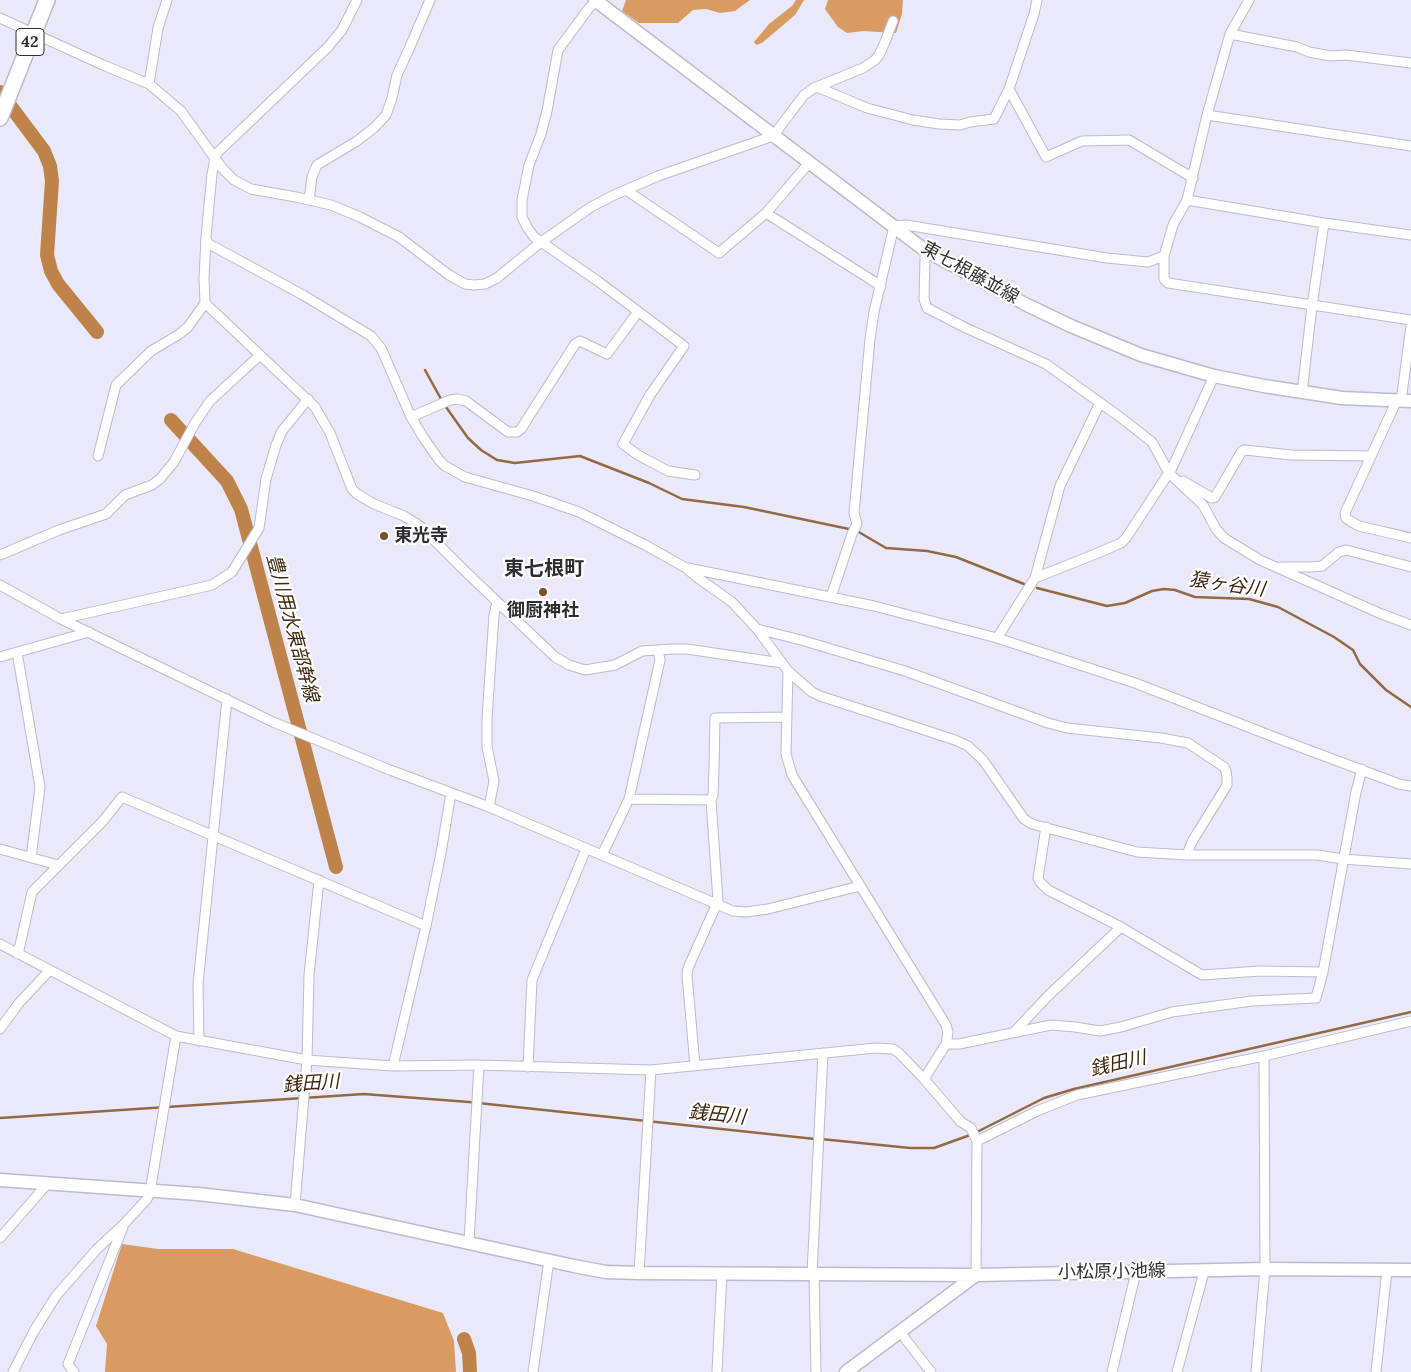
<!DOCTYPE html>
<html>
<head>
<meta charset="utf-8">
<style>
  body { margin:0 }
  canvas { display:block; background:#eae9fc }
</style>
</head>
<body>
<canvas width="1411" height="1372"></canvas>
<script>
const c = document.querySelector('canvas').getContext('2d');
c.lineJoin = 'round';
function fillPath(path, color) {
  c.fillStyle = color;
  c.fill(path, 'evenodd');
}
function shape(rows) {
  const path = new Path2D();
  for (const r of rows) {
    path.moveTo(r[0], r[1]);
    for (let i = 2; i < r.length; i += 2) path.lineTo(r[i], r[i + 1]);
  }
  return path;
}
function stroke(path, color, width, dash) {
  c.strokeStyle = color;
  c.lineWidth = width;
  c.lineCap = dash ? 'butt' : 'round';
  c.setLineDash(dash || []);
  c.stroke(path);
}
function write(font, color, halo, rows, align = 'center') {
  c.font = font + ' Lora,"Noto Sans JP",serif';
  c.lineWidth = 4.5;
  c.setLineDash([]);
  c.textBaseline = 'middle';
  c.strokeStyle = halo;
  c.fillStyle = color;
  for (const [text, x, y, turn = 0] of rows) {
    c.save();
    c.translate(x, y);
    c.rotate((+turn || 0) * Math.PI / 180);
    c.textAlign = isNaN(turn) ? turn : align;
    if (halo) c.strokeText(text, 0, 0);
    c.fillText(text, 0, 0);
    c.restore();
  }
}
const forest = shape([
  [626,0,750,0,735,11,720,13,706,9,693,10,678,23,639,23,622,11],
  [796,0,804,0,795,15,762,43,756,45,754,42,769,24,792,6],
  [828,0,903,0,902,14,896,33,863,31,847,33,838,27,825,9],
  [122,1244,158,1249,233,1249,443,1313,454,1341,456,1372,105,1372,107,1344,96,1326]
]);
const stream = shape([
  [425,370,441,399],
  [446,407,468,438,481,450,497,460,515,463,580,456,649,483,682,499,744,507,849,529],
  [857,531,886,548,927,551,956,557,1024,584],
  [1037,588,1107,606,1125,603,1152,591,1164,589,1175,590,1195,597,1249,599,1278,607,1334,637,1353,650,1360,664,1386,690,1411,707],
  [0,1118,364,1094,469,1102,815,1139],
  [821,1139,910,1148,934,1148,973,1134,1044,1098,1074,1089,1411,1012]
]);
const river = shape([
  [0,92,44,151,50,166,52,181,47,255,51,271,58,284,97,332],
  [171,420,227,481,241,509,336,867],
  [464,1339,469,1353,470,1372]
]);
const street = shape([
  [598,0,589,8,558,50,547,111,541,134,529,165,522,200,522,217,527,227,534,237,599,282,684,346,650,395,623,444,638,455,668,471,695,475],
  [0,18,103,65,149,84,181,111,222,168,234,180,251,189,296,197,331,205,360,217,399,237,449,275,465,284,474,285,485,284,497,278,541,242,591,207,612,196,658,176,773,136,804,95,814,88,863,68,875,60,879,55,885,42,893,21],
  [1230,34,1297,47,1309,52,1331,56,1346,55,1411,63],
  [149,84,158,28,167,0],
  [817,87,867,108,913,120,939,124,960,125,970,122,994,119,1009,89,1034,14,1037,0],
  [1009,89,1046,157,1082,141,1129,140,1193,178],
  [1207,115,1411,146],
  [626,190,719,253,766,213,809,163],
  [309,200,312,177,317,165,357,141,375,127,386,115,392,98,397,75,409,49,430,0],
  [1187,200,1324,223,1411,235],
  [766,213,881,286],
  [207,241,209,244,303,295,371,336,381,348,411,417,423,437,439,460,445,466,465,477,533,496,579,512,647,546,686,568,698,578,732,602,757,629,788,671,812,692,820,696,955,740,968,746,983,760,1024,819,1032,824,1137,852,1188,855,1317,855,1343,859,1411,864],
  [926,251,925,258,924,299,927,308,966,328,1046,364,1120,417,1152,442,1169,473,1203,505,1216,529,1224,538,1260,560,1379,613,1411,625],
  [1164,256,1164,279,1168,283,1411,320],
  [205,303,315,407,330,433,352,489,357,494,374,504,404,516,420,526,465,571,555,657,569,665,585,670,615,665,642,651,673,649,687,649,782,663],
  [1302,393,1312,306,1324,223],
  [1401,401,1411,326],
  [1396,402,1345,513,1346,518,1350,521,1359,526,1411,538],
  [411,417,450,400,457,399,466,401,508,432,517,432,521,429,575,344,580,341,607,354,638,312],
  [98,456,116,385,151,351,178,335,188,327,205,303,204,278,206,237,212,174,216,154,328,47,342,30,357,0],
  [1183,481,1212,498,1215,497,1242,451,1245,450,1291,455,1371,456],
  [0,555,59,530,106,514,125,495,152,485,160,479,174,462,195,423,210,401,260,355],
  [1281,567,1311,567,1322,566,1339,552,1346,550,1411,567],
  [688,568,874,606,997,638,1135,683,1287,742,1399,784,1411,786],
  [1035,578,1098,553,1121,543,1126,538,1172,468,1214,376],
  [0,585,61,619,273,722,390,770,489,807,733,911,746,912,768,909,860,886],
  [831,597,852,534,857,524,854,513,870,339,874,312,894,226,906,225,1107,258,1148,262,1164,256,1173,225,1187,200,1207,115,1230,34,1249,0],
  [61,619,212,585,232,572,259,528,266,479,276,445,282,431,308,399],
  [757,629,801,640,905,671,1048,723,1067,728,1161,738,1188,743,1224,767,1226,771,1227,778,1227,785,1193,840,1189,849,1188,855],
  [997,638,1035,578,1060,486,1100,403],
  [17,652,40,787,31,858],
  [0,657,89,632],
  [788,671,786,754,792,775,946,1025,948,1032,946,1044,924,1079],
  [629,799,711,800],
  [489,807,494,781,487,747,487,718,494,615,497,602],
  [1046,827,1038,878,1040,882,1048,890,1121,927,1202,975,1260,971,1323,972],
  [0,849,58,865],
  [602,855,629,799,660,660,658,650],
  [0,944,176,1036,307,1060,393,1066,479,1065,651,1070,876,1048,893,1049,899,1053,924,1079,961,1122,971,1128,977,1141,976,1275],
  [18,954,32,892,103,821,122,797,426,926],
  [0,1029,19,1003,49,971],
  [1014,1032,1048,996,1121,927],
  [199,1041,198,984,227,699],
  [946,1044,959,1044,1051,1025,1075,1027,1100,1031,1121,1027,1172,1012,1252,1001,1316,998,1323,972,1356,792,1362,769],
  [1264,1056,1411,1021],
  [393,1066,426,926,441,853,451,793],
  [695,1066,687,975,688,968,718,901,711,800,713,795,714,769,715,718,787,717],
  [528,1067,532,980,586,849],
  [977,1141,1037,1111,1077,1095,1264,1056,1265,1269,1256,1372],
  [295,1205,307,1060,309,975,319,880],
  [0,1238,48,1183],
  [469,1242,479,1065],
  [639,1273,651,1070],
  [812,1273,823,1053],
  [814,1273,816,1372],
  [900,1332,931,1372],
  [13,1372,34,1331,56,1296,97,1249,124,1224,147,1199,150,1192,176,1036],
  [74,1372,68,1364,123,1227],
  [533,1372,549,1260],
  [717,1372,722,1273],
  [1112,1372,1136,1272],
  [1177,1372,1204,1272],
  [1376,1372,1387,1270]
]);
const secondary = shape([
  [595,0,926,251,1027,305,1071,326,1141,355,1214,376,1264,386,1342,398,1411,401],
  [0,1180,198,1194,295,1205,574,1266,606,1272,639,1273,976,1275],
  [846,1372,976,1275,1265,1269,1411,1270]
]);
const highway = shape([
  [0,118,47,0]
]);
const markers = [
  [384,536,5,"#77512d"],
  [543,592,5,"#77512d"]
];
const shields = [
  [30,42,28]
];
const shieldNames = [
  ["42",30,42]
];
const streetNames = [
  ["東七根藤並線",970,273,29],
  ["小松原小池線",1112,1272,-1]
];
const poiNames = [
  ["東光寺",394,536],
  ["御厨神社",543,611,"center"]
];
const waterNames = [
  ["猿ヶ谷川",1227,585,8],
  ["豊川用水東部幹線",292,628,75],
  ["銭田川",1118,1064,-13],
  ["銭田川",311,1084,-4],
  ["銭田川",717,1115,6]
];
const quarterNames = [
  ["東七根町",544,569]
];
fillPath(forest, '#d99b61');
stroke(stream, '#936943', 2.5);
stroke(river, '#bf8349', 14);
stroke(street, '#bcbacc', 11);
stroke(secondary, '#bcbacc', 15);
stroke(highway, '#bcbacc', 18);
stroke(street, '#fff', 9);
stroke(secondary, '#fff', 12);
stroke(highway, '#fff', 15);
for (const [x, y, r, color] of markers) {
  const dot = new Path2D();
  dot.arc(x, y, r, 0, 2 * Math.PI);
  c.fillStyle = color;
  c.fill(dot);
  stroke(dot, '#fff', 2);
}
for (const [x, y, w] of shields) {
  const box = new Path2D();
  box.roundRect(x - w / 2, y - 13.5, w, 27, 4);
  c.fillStyle = '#fff';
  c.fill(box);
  stroke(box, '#2d2d34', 1);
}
write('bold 16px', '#2d2d34', null, shieldNames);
write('18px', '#2d2d34', '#fff', streetNames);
write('bold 18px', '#2d2d34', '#fff', poiNames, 'left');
write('italic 19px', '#3f260c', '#fff', waterNames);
write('bold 20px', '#2d2d34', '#fff', quarterNames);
</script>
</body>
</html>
